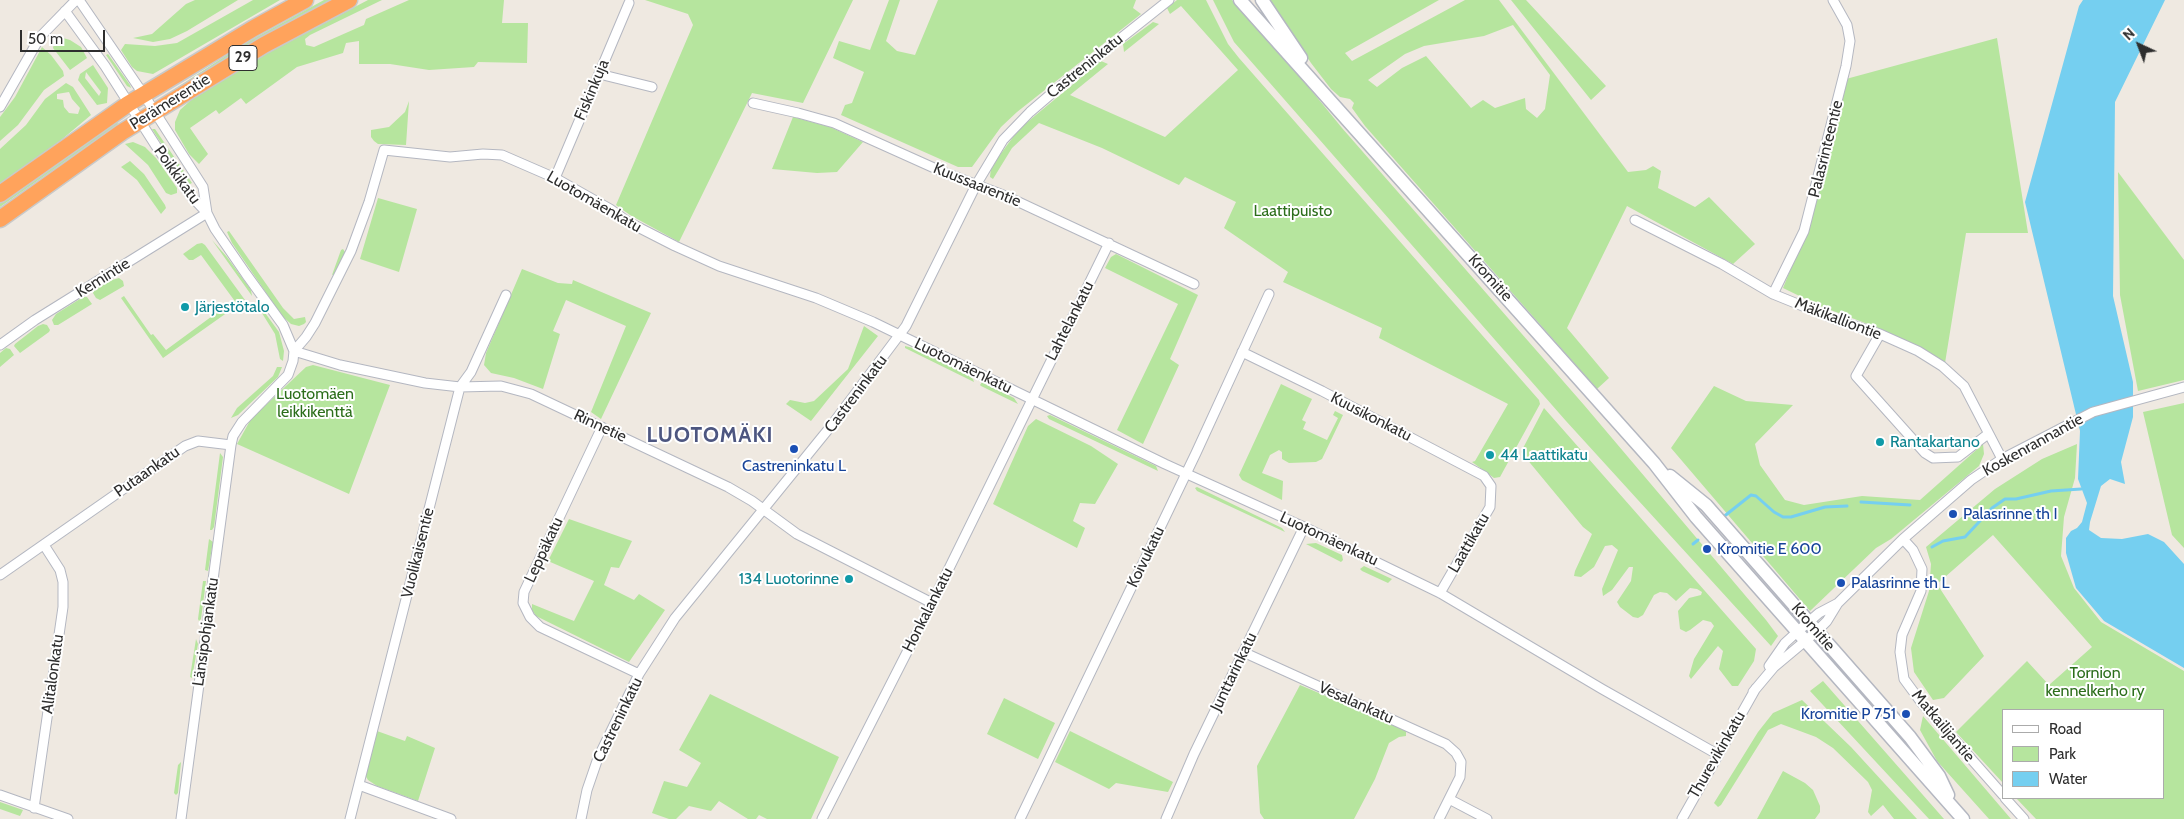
<!DOCTYPE html>
<html>
<head>
<meta charset="utf-8">
<style>
  body { margin:0 }
  #map { position:relative; width:2184px; height:819px; overflow:hidden; background:#efe9e1; font-family:Cabin,sans-serif }
  canvas { display:block }
  .legend { position:absolute; left:2002px; top:709px; width:162px; height:90px; box-sizing:border-box; background:#fff; border:1px solid #ababab; margin:0; padding:6px 9px; list-style:none; font-size:15px; color:#2e2e2e }
  .legend li { display:flex; align-items:center; gap:10px; height:25px }
  .legend b { width:25px; border:1px solid #ababab }
  .north { position:absolute; left:2114px; top:20px; width:50px; height:50px; -webkit-text-stroke:4px #fff; paint-order:stroke; rotate:317deg; font-size:14px; font-weight:700; line-height:20px; text-align:center; color:#2e2e2e }
  .north::after { content:''; display:block; margin:auto; width:18px; height:22px; background:#2e2e2e; clip-path:polygon(50% 0,100% 100%,50% 72%,0 100%) }
  .scale { position:absolute; left:20px; top:30px; width:85px; height:22px; box-sizing:border-box; border:2px solid #2e2e2e; border-top:0; padding-left:6px; font-size:15px; line-height:18px; white-space:nowrap; color:#2e2e2e; -webkit-text-stroke:4px #fff; paint-order:stroke }
</style>
</head>
<body>
<div id="map">
<canvas width="2184" height="819"></canvas>
<ul class="legend">
<li><b style="height:6px;background:#fff"></b>Road</li>
<li><b style="height:14px;background:#b6e59e"></b>Park</li>
<li><b style="height:14px;background:#75cff0"></b>Water</li>
</ul>
<div class="north">N</div>
<div class="scale">50 m</div>
</div>
<script>
const c = document.querySelector('canvas').getContext('2d');
c.lineJoin = 'round';
function fillPath(path, color) {
  c.fillStyle = color;
  c.fill(path, 'evenodd');
}
function shape(rows) {
  const path = new Path2D();
  for (const r of rows) {
    path.moveTo(r[0], r[1]);
    for (let i = 2; i < r.length; i += 2) path.lineTo(r[i], r[i + 1]);
  }
  return path;
}
function stroke(path, color, width, dash) {
  c.strokeStyle = color;
  c.lineWidth = width;
  c.lineCap = dash ? 'butt' : 'round';
  c.setLineDash(dash || []);
  c.stroke(path);
}
function write(font, color, halo, rows, align = 'center') {
  c.font = font + ' Cabin,sans-serif';
  c.lineWidth = 4;
  c.setLineDash([]);
  c.textBaseline = 'middle';
  c.strokeStyle = halo;
  c.fillStyle = color;
  for (const [text, x, y, turn = 0] of rows) {
    c.save();
    c.translate(x, y);
    c.rotate((+turn || 0) * Math.PI / 180);
    c.textAlign = isNaN(turn) ? turn : align;
    if (halo) c.strokeText(text, 0, 0);
    c.fillText(text, 0, 0);
    c.restore();
  }
}
const green = shape([
  [195,0,238,0,187,31,170,39,153,42,133,38,152,34,186,4],
  [253,0,280,0,153,74,137,71,132,67,121,50,125,44,155,46,177,43],
  [324,0,331,0,273,31,166,96,164,96,244,44],
  [368,0,382,0,310,35,305,39,306,45,314,47,364,25,366,19,409,0,504,0,502,23,528,23,527,63,478,62,474,67,429,70,390,64,359,64,359,41,346,43,343,53,297,67,246,104,241,98,219,114,216,110,190,128,208,154,199,164,189,154,175,130,175,122,180,110,191,100,269,52],
  [645,0,853,0,803,103,752,93,679,242,630,215,616,205,693,25,688,14],
  [889,0,900,0,886,41,897,51,915,55,938,0,1136,0,1133,8,1141,14,1017,112,1001,127,972,167,958,167,841,115,845,105,852,103,864,72,833,58,839,41,870,50],
  [1177,0,1206,0,1228,44,1239,58,1539,400,1540,404,1500,477,1494,478,1472,462,1475,461,1508,404,1379,338,1382,328,1283,282,1288,272,1224,228,1236,202,1185,177,1179,185,1102,148,1039,123,1012,148,993,179,990,177,991,167,1019,129,1101,61,1108,64,1070,95,1165,137,1238,70,1181,6,1170,14,1167,8],
  [1213,0,1232,0,1298,74,1342,128,1584,405,1766,620,1778,636,1771,646,1566,421,1234,42],
  [1270,0,1439,0,1345,53,1352,61,1465,0,1499,0,1628,172,1646,170,1653,166,1661,171,1658,188,1695,207,1709,197,1755,244,1733,264,1627,206,1567,328,1609,378,1597,389,1365,126,1352,108,1354,103,1350,99,1340,97,1331,89,1311,63],
  [1513,25,1550,75,1545,109,1537,118,1526,109,1525,98,1495,108,1483,100,1471,108,1426,56,1402,68,1377,87,1368,80,1405,54,1424,46,1484,36],
  [1511,0,1526,0,1606,86,1591,100],
  [1153,22,1159,24,1124,52,1123,44],
  [60,37,70,40,81,47,87,58,70,70,53,48,55,39],
  [1997,38,2028,233,1966,233,1945,363,1919,347,1881,329,1820,306,1783,288,1806,231,1846,79],
  [42,47,51,55,63,71,64,76,44,90,18,125,0,141,0,117,15,97],
  [108,54,130,85,131,88,127,86,106,55],
  [93,65,108,88,107,103,97,105,78,80,80,74],
  [86,72,101,92,99,96,85,78],
  [66,83,73,87,91,115,60,141,0,184,0,149,26,125,45,99],
  [69,92,72,99,80,108,78,114,69,113,64,107,63,100,57,99,57,94],
  [409,101,406,145,378,144,374,141,371,137,371,130,389,127,405,112],
  [793,117,830,127,863,142,837,172,817,173,772,169],
  [119,121,117,125,0,207,0,202,114,122],
  [152,129,155,129,192,183,188,185],
  [133,142,145,147,156,158,177,188,177,193,171,195,166,193,148,165,125,144],
  [130,161,144,174,165,205,166,208,161,214,137,180,121,167],
  [2118,172,2184,260,2184,380,2138,391,2120,295],
  [378,198,417,209,399,272,360,259],
  [229,231,283,308,294,319,305,317,306,322,304,324,299,326,291,324,282,316,232,243,227,232],
  [212,240,227,257,251,290,252,296],
  [202,243,205,245,245,300,163,358,121,298,124,296,151,335,153,334,166,350,234,300,201,255,193,260,189,260,183,254,197,244],
  [343,249,345,252,336,274,332,275,341,250],
  [1116,254,1198,295,1170,359,1179,365,1143,444,1117,430,1178,304,1105,268,1111,257],
  [522,269,558,283,572,284,573,280,651,313,601,419,591,412,626,326,566,300,553,331,560,334,543,389,514,378,491,373,484,365,486,353],
  [119,278,123,281,124,286,100,300,96,298,93,293,94,290,109,281],
  [83,297,87,297,92,304,58,325,54,325,52,320,56,314],
  [260,306,279,332,284,351,283,361,280,359,275,334,260,310],
  [43,324,47,325,50,330,49,332,20,353,14,346,15,344,38,326],
  [864,326,878,336,811,421,786,404,790,400,805,403,814,401,848,369],
  [905,346,913,348,966,373,973,379,974,382,905,348],
  [6,348,10,349,14,355,0,367,0,353],
  [313,365,390,385,349,494,237,444,251,419,306,367],
  [277,367,282,367,278,377,238,415,231,418,237,408,273,376],
  [982,382,1014,398,1018,404,981,386,980,385],
  [1281,384,1312,399,1302,420,1306,422,1303,429,1327,440,1338,418,1333,415,1335,411,1343,415,1322,459,1316,462,1289,463,1282,459,1282,452,1279,450,1270,455,1262,473,1283,481,1282,500,1242,480,1239,475],
  [1714,386,1746,401,1793,405,1755,444,1760,465,1785,500,1804,505,1862,496,1920,500,1983,444,1984,454,1979,466,1891,539,1876,548,1810,611,1671,448],
  [2184,403,2184,548,2172,535,2143,412],
  [1544,408,1756,649,1754,661,1738,686,1732,686,1719,669,1723,651,1718,646,1691,679,1689,676,1694,659,1714,626,1711,622,1703,620,1690,630,1686,632,1680,629,1678,611,1689,598,1701,595,1702,592,1697,589,1690,588,1676,601,1667,593,1660,592,1654,595,1643,615,1638,618,1633,617,1620,607,1617,602,1631,581,1633,567,1629,567,1612,590,1603,596,1602,589,1618,550,1612,545,1605,546,1594,567,1581,577,1574,576,1575,571,1592,534,1583,527,1521,452],
  [1050,415,1156,466,1158,471,1049,419,1047,416],
  [1036,419,1091,446,1118,464,1095,504,1080,503,1073,521,1085,528,1077,548,993,504,1028,426],
  [2077,444,2075,478,2064,517,2061,556,2074,588,2101,622,2184,671,2184,819,2036,819,2016,798,2163,798,2163,710,2003,710,2003,783,1956,732,2027,661,2049,685,2092,647,1993,535,1937,584,1984,656,1944,698,1933,700,1914,672,1911,648,1929,591,1931,564,1926,547,1995,489,2042,459],
  [220,453,223,457,214,527,212,530,210,530],
  [1197,487,1282,528,1285,532,1197,491,1195,488],
  [569,519,632,541,619,568,611,567,604,585,634,600,639,594,665,610,629,662,536,616,532,610,532,604,574,621,594,581,548,561],
  [209,539,213,542,208,571,205,570],
  [1316,543,1342,555,1343,560,1341,562,1306,544],
  [1364,566,1392,579,1388,583,1362,571,1360,569],
  [203,581,206,581,201,619,199,621,198,619],
  [196,639,198,644,192,678,190,677],
  [1823,681,1944,819,1929,819,1810,691],
  [1300,685,1406,730,1406,736,1399,737,1389,743,1375,779,1354,819,1264,819,1260,813,1257,766],
  [710,694,839,757,811,819,767,819,759,815,756,819,748,819,719,801,711,811,689,806,676,819,669,819,652,813,664,781,687,787,701,763,679,750],
  [1004,698,1055,723,1038,759,987,734],
  [1802,700,1851,747,1917,819,1894,819,1883,805,1871,816,1868,812,1872,790,1868,782,1833,748,1816,737,1781,724,1768,730,1721,805,1718,807,1714,803,1758,732,1773,713],
  [1923,716,2011,819,1989,819,1937,761,1920,730],
  [377,731,405,741,407,736,435,748,418,801,377,786,368,780,365,775],
  [1070,731,1173,782,1168,792,1116,783,1109,789,1055,762],
  [181,762,178,793,176,795,174,793,178,765],
  [1783,771,1805,783,1813,790,1820,806,1820,812,1815,819,1757,819],
  [0,802,23,810,20,816,0,809]
]);
const water = shape([
  [2083,0,2165,0,2115,102,2113,296,2133,382,2133,417,2121,462,2125,484,2110,479,2101,486,2090,522,2089,530,2101,538,2122,539,2148,534,2164,542,2184,564,2184,668,2104,621,2076,588,2066,553,2066,538,2071,531,2077,528,2082,522,2087,503,2078,479,2080,431,2025,202,2079,6]
]);
const stream = shape([
  [1861,502,1910,505],
  [1722,518,1751,495,1756,496,1774,512,1783,517,1791,517,1825,507,1847,506],
  [1693,544,1698,540],
  [1932,547,1943,541,1965,537,1992,508,2005,499,2016,499,2051,491,2081,489]
]);
const street = shape([
  [79,0,144,95,203,187,207,213],
  [65,11,105,66,156,146,191,196,207,213,215,229,246,274,283,325,294,351,293,361,288,375,242,422,233,436,231,445,181,819],
  [599,74,652,87],
  [753,103,798,113,834,123,943,172,1008,197,1194,284],
  [0,107,40,37,76,0],
  [555,178,629,3],
  [1635,220,1722,264,1773,294,1837,320,1880,334,1918,351,1942,366,1964,386,2002,459],
  [1773,294,1804,231,1846,66,1850,41,1847,25,1833,0],
  [1880,334,1856,376,1925,453,1933,458,1958,457,1988,434],
  [0,345,35,320,207,213],
  [294,351,306,337,315,323,351,251,369,202,384,150,450,157,483,154,502,155,555,178,610,209,628,222,675,246,719,266,816,298,873,322,1165,464,1304,527,1440,593,1602,689,1717,754],
  [294,351,340,365,425,383,460,387,501,386,531,394,728,487,752,501,797,534,932,603],
  [1242,352,1322,391,1484,476,1491,486,1490,507,1440,593],
  [602,427,524,592,523,603,530,617,540,627,639,674],
  [1903,539,1913,550,1922,569,1921,591,1902,635,1900,652,1904,679,1921,702,2003,795],
  [0,575,185,446,198,441,231,445],
  [1243,652,1446,744,1456,753,1461,762,1460,777,1439,819],
  [1769,666,1785,643,1797,632,1819,613,1838,603],
  [1753,692,1774,667,1817,631,1827,621,1838,603,1903,539,1971,480,2002,459,2093,412,2184,387],
  [359,785,451,819],
  [0,795,68,819],
  [2005,798,2024,819],
  [1449,799,1487,819],
  [34,808,63,607,63,582,60,570,44,545],
  [350,819,460,387,471,372,506,295],
  [581,819,587,790,598,758,639,674,675,618,831,426,906,326,976,185,1003,140,1030,112,1058,88,1169,0],
  [822,819,932,603,1109,243],
  [1020,819,1196,453,1269,294],
  [1166,819,1194,754,1304,527],
  [1682,819,1756,688]
]);
const secondary = shape([
  [1240,0,1654,463,1696,517,1963,819],
  [1262,0,1301,58],
  [1670,476,1706,505,1910,737,1939,776,1948,795]
]);
const highway = shape([
  [0,194,128,104,254,28,305,0],
  [0,219,122,132,264,45,349,0]
]);
const markers = [
  [185,307,5,"#0f9aa8"],
  [1880,442,5,"#0f9aa8"],
  [794,449,5,"#1a4fb4"],
  [1490,455,5,"#0f9aa8"],
  [1953,514,5,"#1a4fb4"],
  [1707,549,5,"#1a4fb4"],
  [849,579,5,"#0f9aa8"],
  [1841,583,5,"#1a4fb4"],
  [1906,714,5,"#1a4fb4"]
];
const shields = [
  [243,58,28]
];
const shieldNames = [
  ["29",243,58]
];
const streetNames = [
  ["Castreninkatu",1085,66,-39],
  ["Fiskinkuja",592,90,-67],
  ["Perämerentie",170,102,-32],
  ["Palasrinteentie",1826,149,-76],
  ["Poikkikatu",177,175,54],
  ["Kuussaarentie",977,185,22],
  ["Luotomäenkatu",594,202,30],
  ["Kemintie",103,278,-32],
  ["Kromitie",1490,278,48],
  ["Mäkikalliontie",1838,319,21],
  ["Lahtelankatu",1070,321,-63],
  ["Luotomäenkatu",963,366,26],
  ["Castreninkatu",856,394,-53],
  ["Kuusikonkatu",1371,417,27],
  ["Rinnetie",600,426,25],
  ["Koskenrannantie",2033,445,-29],
  ["Putaankatu",147,472,-35],
  ["Luotomäenkatu",1329,539,25],
  ["Laattikatu",1469,543,-60],
  ["Leppäkatu",544,550,-65],
  ["Vuolikaisentie",418,553,-76],
  ["Koivukatu",1146,557,-64],
  ["Honkalankatu",928,610,-63],
  ["Kromitie",1813,627,49],
  ["Länsipohjankatu",206,632,-82],
  ["Junttarinkatu",1234,672,-64],
  ["Alitalonkatu",53,674,-82],
  ["Vesalankatu",1356,703,24],
  ["Castreninkatu",618,720,-64],
  ["Matkailijantie",1943,726,50],
  ["Thurevikinkatu",1717,755,-60]
];
const parkNames = [
  ["Laattipuisto",1293,211],
  ["Luotomäen",315,394],
  ["leikkikenttä",315,412],
  ["Tornion",2095,673],
  ["kennelkerho ry",2095,691]
];
const cultureNames = [
  ["Järjestötalo",195,307],
  ["Rantakartano",1890,442],
  ["44 Laattikatu",1500,455],
  ["134 Luotorinne",839,579,"right"]
];
const transitNames = [
  ["Castreninkatu L",794,466,"center"],
  ["Palasrinne th I",1963,514],
  ["Kromitie E 600",1717,549],
  ["Palasrinne th L",1851,583],
  ["Kromitie P 751",1896,714,"right"]
];
const districtNames = [
  ["LUOTOMÄKI",710,436]
];
fillPath(green, '#b6e59e');
fillPath(water, '#75cff0');
stroke(stream, '#75cff0', 3);
stroke(street, '#b4b7c1', 11);
stroke(secondary, '#b4b7c1', 15);
stroke(highway, '#c9c9c9', 19);
stroke(street, '#fff', 9);
stroke(secondary, '#fff', 12);
stroke(highway, '#ffa35c', 16);
for (const [x, y, r, color] of markers) {
  const dot = new Path2D();
  dot.arc(x, y, r, 0, 2 * Math.PI);
  c.fillStyle = color;
  c.fill(dot);
  stroke(dot, '#fff', 2);
}
for (const [x, y, w] of shields) {
  const box = new Path2D();
  box.roundRect(x - w / 2, y - 12.5, w, 25, 4);
  c.fillStyle = '#fff';
  c.fill(box);
  stroke(box, '#2e2e2e', 1);
}
write('bold 15px', '#2e2e2e', null, shieldNames);
write('16px', '#2e2e2e', '#fff', streetNames);
write('16px', '#2c6e1b', '#fff', parkNames);
write('16px', '#0d838f', '#fff', cultureNames, 'left');
write('16px', '#164399', '#fff', transitNames, 'left');
c.letterSpacing = '1px';
write('bold 21px', '#4d5680', '#fff', districtNames);
c.letterSpacing = '0px';
</script>
</body>
</html>
